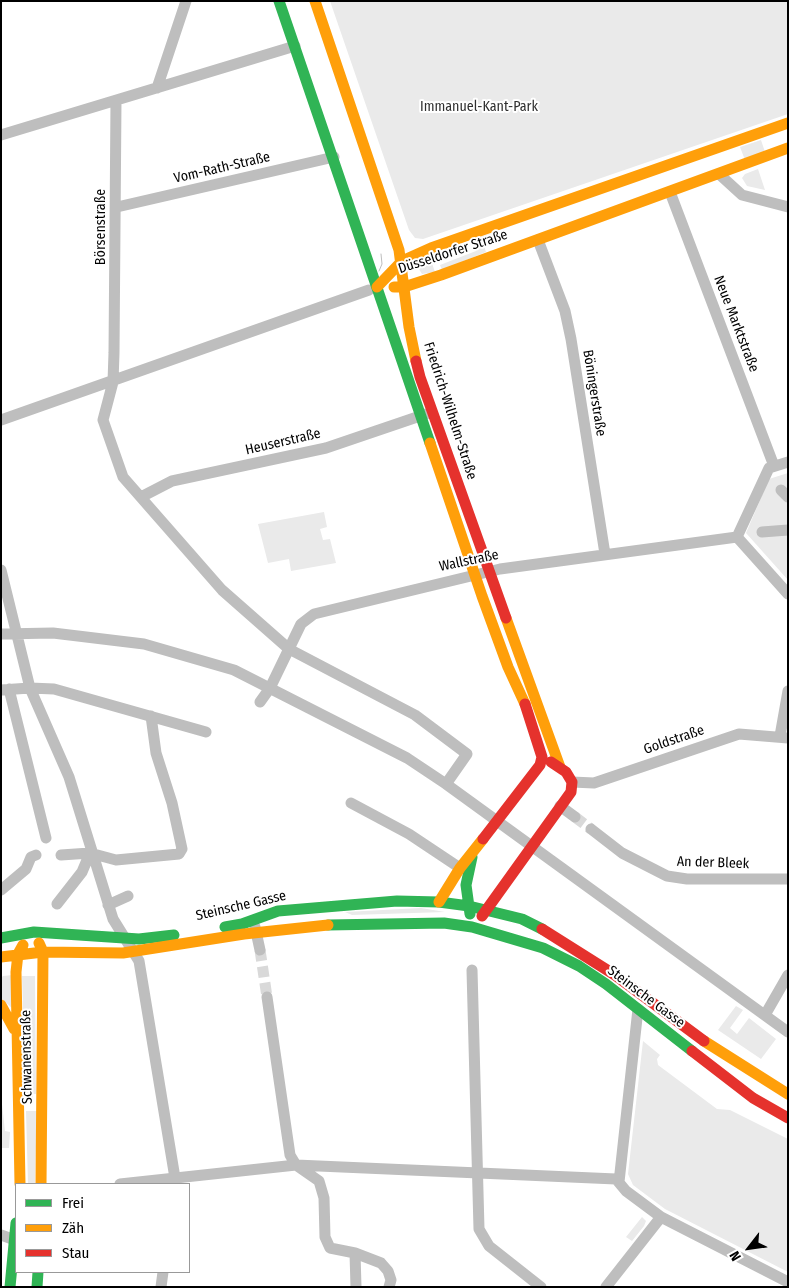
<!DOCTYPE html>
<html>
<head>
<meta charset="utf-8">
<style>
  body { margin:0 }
  #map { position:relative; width:789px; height:1288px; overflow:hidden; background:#fff; font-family:"Fira Sans Condensed",sans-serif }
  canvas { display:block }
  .frame { position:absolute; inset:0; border:2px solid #000; pointer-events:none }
  .legend { position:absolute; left:15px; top:1183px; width:175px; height:90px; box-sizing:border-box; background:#fff; border:1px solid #999; margin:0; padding:6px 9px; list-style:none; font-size:15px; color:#000 }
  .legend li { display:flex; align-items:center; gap:10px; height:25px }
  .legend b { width:25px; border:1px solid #999 }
  .north { position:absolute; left:724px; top:1223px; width:50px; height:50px; -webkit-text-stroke:4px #fff; paint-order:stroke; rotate:240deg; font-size:14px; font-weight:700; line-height:20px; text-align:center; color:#000 }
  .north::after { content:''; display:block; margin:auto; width:18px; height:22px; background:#000; clip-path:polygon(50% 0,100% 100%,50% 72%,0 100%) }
</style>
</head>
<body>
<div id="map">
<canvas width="789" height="1288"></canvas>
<div class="frame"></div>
<ul class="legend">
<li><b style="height:6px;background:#30b455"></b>Frei</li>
<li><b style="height:6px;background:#ff9f0a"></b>Zäh</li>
<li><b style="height:6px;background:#e5322d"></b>Stau</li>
</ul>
<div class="north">N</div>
</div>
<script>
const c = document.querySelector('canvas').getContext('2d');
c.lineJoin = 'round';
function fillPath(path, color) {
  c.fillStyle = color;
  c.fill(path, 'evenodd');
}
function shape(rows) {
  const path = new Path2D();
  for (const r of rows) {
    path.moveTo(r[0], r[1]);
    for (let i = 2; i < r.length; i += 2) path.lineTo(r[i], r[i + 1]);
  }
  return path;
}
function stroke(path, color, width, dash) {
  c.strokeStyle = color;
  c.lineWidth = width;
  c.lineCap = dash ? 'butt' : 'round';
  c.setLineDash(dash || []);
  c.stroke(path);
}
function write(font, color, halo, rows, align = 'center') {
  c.font = font + ' "Fira Sans Condensed",sans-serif';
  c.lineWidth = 4;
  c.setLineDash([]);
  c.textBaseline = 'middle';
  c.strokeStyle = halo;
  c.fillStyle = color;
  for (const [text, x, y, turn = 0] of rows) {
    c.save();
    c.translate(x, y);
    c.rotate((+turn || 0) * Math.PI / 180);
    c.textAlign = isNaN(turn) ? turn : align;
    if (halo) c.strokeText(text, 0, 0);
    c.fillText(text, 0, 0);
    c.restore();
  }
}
const green = shape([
  [330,1,788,1,788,114,423,239,415,238,409,230],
  [761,140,765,152,745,160,740,147],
  [758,169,765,190,747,186,742,178,745,174],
  [492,233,494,238,483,243,486,252,442,270,440,265,476,251,472,240],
  [429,255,435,272,422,274,417,266,418,262],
  [788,473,788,580,746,533,769,479],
  [324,512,327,527,320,529,323,540,330,539,336,563,291,571,289,559,268,563,258,524],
  [421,908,445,912,352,915,345,912],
  [13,975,14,1010,1,998,1,978,3,976],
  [22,976,35,976,36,1094,33,1094,33,1100,26,1099],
  [736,1006,743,1010,730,1028,737,1034,749,1018,776,1039,761,1059,718,1030],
  [643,1041,660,1055,657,1059,658,1065,717,1109,730,1110,788,1139,788,1272,665,1209,633,1185,628,1174],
  [1,1095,5,1131,10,1132,9,1148,1,1148],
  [26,1111,37,1111,35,1184,28,1184],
  [642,1217,646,1221,644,1226,632,1241,626,1237]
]);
const streetTunnel = shape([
  [575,817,591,829],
  [260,950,267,997]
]);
const street = shape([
  [157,88,186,1],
  [116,101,114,353,113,382,103,420,123,477,222,590,289,649,415,715,467,754,446,784],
  [1,135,295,46],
  [719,174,742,195,788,207],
  [670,192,774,466],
  [117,207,334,157],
  [538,240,565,311,571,339,605,554],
  [1,420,369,290],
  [781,490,788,497],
  [141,497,172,481,326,448,426,414],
  [762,532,788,530],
  [737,537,769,468,788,462],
  [737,537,788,594],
  [1,570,30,688,69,777,113,919,139,961,176,1184],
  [1,634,53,633,144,644,234,670,407,758,446,784,788,1032],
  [9,689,46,838],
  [1,690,30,688,54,689,206,732],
  [260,702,270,688,301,624,314,614,500,569,737,537],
  [780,736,788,691],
  [572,782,594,783,739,734,788,738],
  [351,803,409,834,460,868],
  [560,806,575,817],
  [591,829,622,853,667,876,687,879,788,879],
  [61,855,90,853,116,860,179,854,182,849,172,803,156,753,151,716],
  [1,890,26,869,31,857,36,855],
  [57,904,82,872,90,853],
  [108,905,128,896],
  [255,927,260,950],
  [472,970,479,1229,489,1246,541,1287],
  [267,997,290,1155,296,1165,319,1181,324,1198,325,1237,330,1248,355,1253,381,1263,388,1271,391,1280,389,1287],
  [765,1015,788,975],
  [619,1182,638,1009],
  [120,1184,296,1165,616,1179,626,1191,661,1217,788,1282],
  [1,1235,15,1240],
  [355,1253,356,1287],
  [161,1287,163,1272],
  [606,1287,661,1217]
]);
const fast = shape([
  [279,1,430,443],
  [470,914,466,885,472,857],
  [328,925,444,923,472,927,543,948,579,966,606,984,692,1051],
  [225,927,242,924,278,911,397,901,439,902,469,906,522,919,542,929],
  [1,938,34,932,139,939,174,935],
  [10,1287,16,1223],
  [37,1287,38,1272]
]);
const slow = shape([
  [315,1,399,250,409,327,416,361],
  [377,287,402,261,431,248,788,123],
  [394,287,404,287,441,275,788,148],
  [430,443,482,596,508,667,525,704],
  [506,618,560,767],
  [439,902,460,868,483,839],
  [39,943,43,952,41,1184],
  [1,957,43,952,123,953,244,934,328,925],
  [1,1005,14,1029],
  [704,1041,788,1094],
  [20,1184,16,972,18,954,23,945]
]);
const jam = shape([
  [416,361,420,377,506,618],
  [483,839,540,765,542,757,525,704],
  [482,916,571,792,572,782,566,772,551,762],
  [542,929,615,975,704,1041],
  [692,1051,753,1098,788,1118]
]);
const tram = shape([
  [379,271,382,264,381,254]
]);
const parkNames = [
  ["Immanuel-Kant-Park",479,107]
];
const streetNames = [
  ["Vom-Rath-Straße",222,168,-13],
  ["Börsenstraße",101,227,-90],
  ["Düsseldorfer Straße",453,252,-18],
  ["Neue Marktstraße",736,324,69],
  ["Böningerstraße",594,393,81],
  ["Friedrich-Wilhelm-Straße",450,411,72],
  ["Heuserstraße",283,442,-13],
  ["Wallstraße",469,561,-12],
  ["Goldstraße",674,740,-19],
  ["An der Bleek",713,863,2],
  ["Steinsche Gasse",241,906,-13],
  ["Steinsche Gasse",646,997,37],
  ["Schwanenstraße",27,1057,-91]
];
fillPath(green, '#eaeaea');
stroke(streetTunnel, '#d9d9d9', 11, [11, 5.5]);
stroke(street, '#bebebe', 11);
stroke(fast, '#30b455', 11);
stroke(slow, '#ff9f0a', 11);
stroke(jam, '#e5322d', 11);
stroke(tram, '#bdbdbd', 1);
write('14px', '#2f2f2f', '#fff', parkNames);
write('14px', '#000', '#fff', streetNames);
</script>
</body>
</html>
